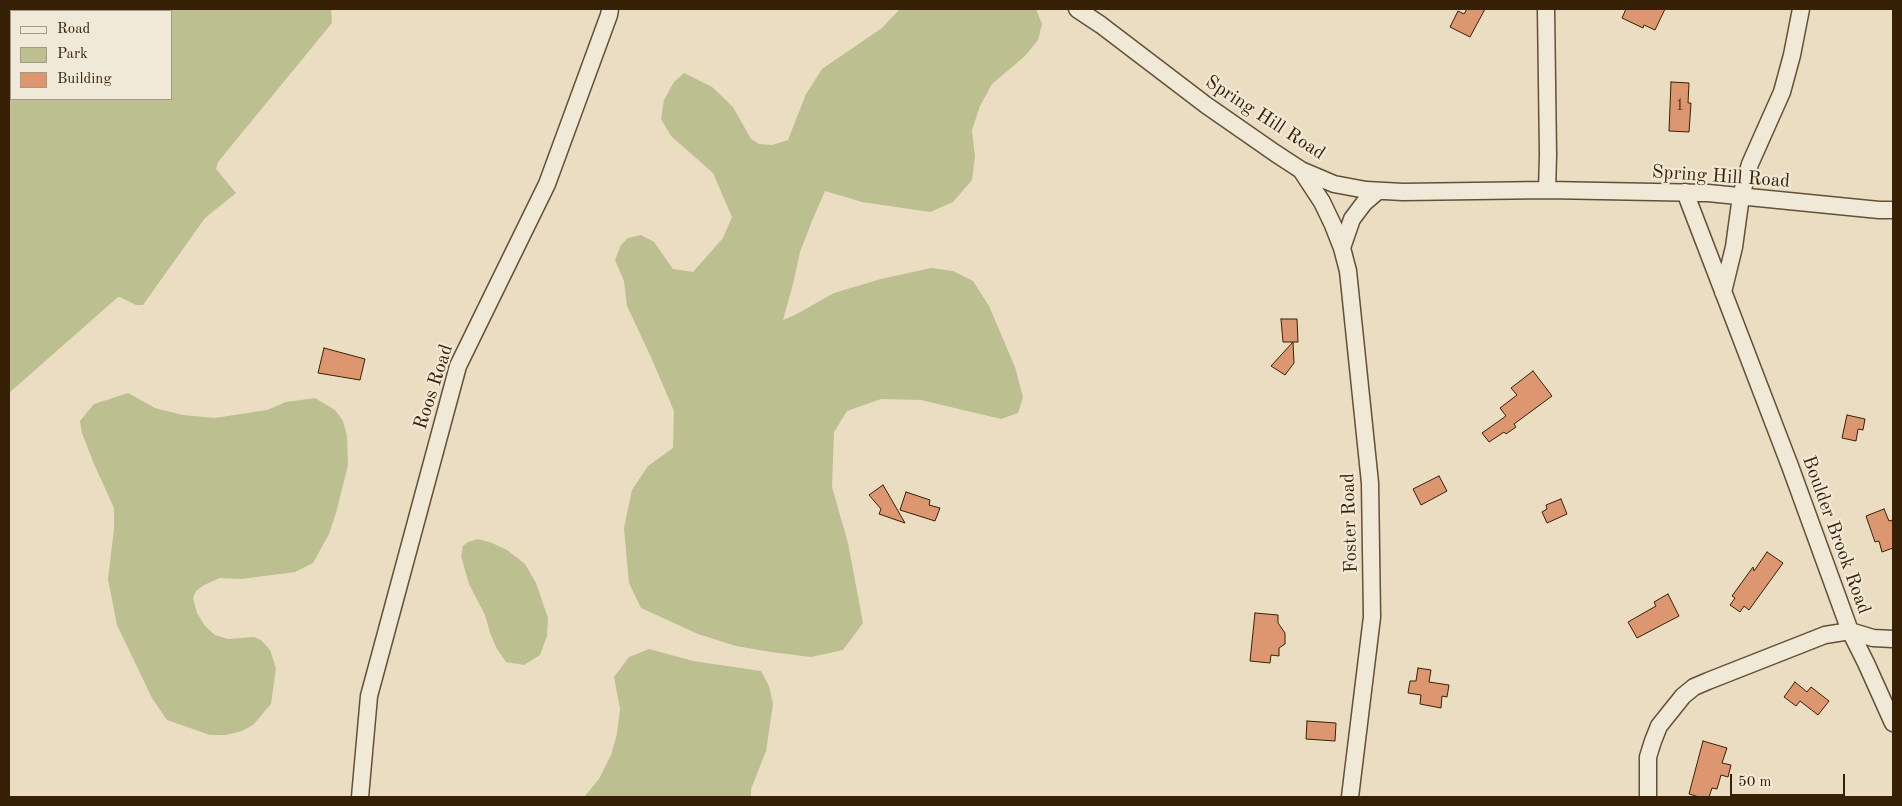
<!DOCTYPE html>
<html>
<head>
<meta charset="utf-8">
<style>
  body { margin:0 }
  #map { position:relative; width:1902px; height:806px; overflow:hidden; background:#eaddc2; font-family:"Old Standard TT",serif }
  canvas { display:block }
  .frame { position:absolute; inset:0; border:10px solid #372106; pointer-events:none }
  .legend { position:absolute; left:10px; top:10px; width:162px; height:90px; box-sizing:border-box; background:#f1e9d7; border:1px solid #a79983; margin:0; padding:6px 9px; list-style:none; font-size:15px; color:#372106 }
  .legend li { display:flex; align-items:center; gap:10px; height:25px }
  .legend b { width:25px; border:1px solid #a79983 }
  .scale { position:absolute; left:1730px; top:774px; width:115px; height:22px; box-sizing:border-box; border:2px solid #372106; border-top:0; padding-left:6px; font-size:15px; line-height:18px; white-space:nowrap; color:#372106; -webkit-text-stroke:4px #f1e9d7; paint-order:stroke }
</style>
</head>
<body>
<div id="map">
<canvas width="1902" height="806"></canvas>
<div class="frame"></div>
<ul class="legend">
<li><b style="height:6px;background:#f1e9d7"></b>Road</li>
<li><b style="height:14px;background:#bcbf8f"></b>Park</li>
<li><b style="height:14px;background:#dd9770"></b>Building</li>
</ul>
<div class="scale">50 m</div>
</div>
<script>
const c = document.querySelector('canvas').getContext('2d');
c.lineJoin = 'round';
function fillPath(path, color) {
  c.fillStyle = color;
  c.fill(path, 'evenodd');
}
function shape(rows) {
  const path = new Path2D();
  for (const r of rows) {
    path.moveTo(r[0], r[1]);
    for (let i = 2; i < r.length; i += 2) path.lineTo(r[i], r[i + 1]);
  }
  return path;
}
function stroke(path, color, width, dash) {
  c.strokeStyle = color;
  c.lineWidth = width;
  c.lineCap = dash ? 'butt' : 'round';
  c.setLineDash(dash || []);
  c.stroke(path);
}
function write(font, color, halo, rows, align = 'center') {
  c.font = font + ' "Old Standard TT",serif';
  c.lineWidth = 4.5;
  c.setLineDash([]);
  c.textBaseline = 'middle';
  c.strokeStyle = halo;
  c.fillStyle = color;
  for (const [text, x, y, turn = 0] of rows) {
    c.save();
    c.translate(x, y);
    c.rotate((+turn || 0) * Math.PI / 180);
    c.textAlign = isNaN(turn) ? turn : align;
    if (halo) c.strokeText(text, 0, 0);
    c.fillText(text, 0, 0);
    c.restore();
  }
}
const green = shape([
  [9,9,331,9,332,23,218,162,216,169,236,193,205,218,143,305,136,305,120,297,118,297,9,393],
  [171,11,171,99,11,99,11,11],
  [900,9,1036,9,1042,24,1038,40,1025,56,992,84,980,106,972,130,975,157,972,180,953,202,930,212,862,202,825,191,812,221,800,252,793,284,783,320,795,315,834,293,881,279,931,268,953,271,973,281,989,306,1015,367,1023,397,1018,413,1001,419,921,400,881,399,847,411,834,432,832,487,848,543,863,623,843,650,811,657,771,652,736,646,698,634,641,608,629,583,624,528,632,490,648,466,673,448,674,411,650,355,627,306,624,281,615,260,621,245,628,238,641,235,654,242,673,269,693,272,723,238,732,217,713,173,671,136,661,119,664,100,674,82,684,73,712,87,733,107,751,139,759,144,772,145,788,140,806,94,822,69,882,28],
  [128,393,155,408,183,415,215,418,267,410,286,402,315,398,335,410,343,421,347,436,348,465,336,513,329,534,313,563,295,572,241,579,220,578,204,585,196,591,193,598,197,613,205,626,215,635,228,639,254,637,261,640,270,650,276,668,271,704,253,725,242,731,226,735,210,735,167,720,152,698,117,625,108,579,114,529,114,508,94,464,82,433,80,421,94,404],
  [478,539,492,543,507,550,525,564,536,583,548,618,547,636,540,655,524,665,506,662,497,649,490,633,485,615,469,584,461,556,463,546,468,542],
  [649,649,693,661,761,671,769,686,773,704,766,751,751,789,751,797,584,797,599,779,611,755,617,734,620,709,614,677,629,657]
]);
const building = shape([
  [1467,9,1485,9,1470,37,1450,27,1458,11,1464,14,1467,9],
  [1626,9,1665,9,1655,30,1644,25,1643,28,1622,18,1626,9],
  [1671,82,1689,83,1688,103,1691,103,1689,132,1669,131,1671,82],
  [1281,319,1297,319,1298,342,1293,342,1294,363,1285,375,1271,366,1293,342,1283,342,1281,319],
  [324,348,365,359,360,380,318,373,324,348],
  [1533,371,1552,396,1514,424,1516,427,1506,434,1504,432,1489,442,1482,433,1506,416,1500,408,1517,395,1511,388,1533,371],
  [1847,415,1865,419,1863,430,1858,429,1856,441,1842,438,1847,415],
  [1439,476,1447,491,1421,505,1413,489,1439,476],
  [883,485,905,523,879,514,881,509,869,495,883,485],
  [906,492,930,500,929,505,940,508,935,521,900,510,906,492],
  [1561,499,1567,514,1547,523,1542,512,1547,509,1546,505,1561,499],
  [1884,509,1889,521,1893,520,1893,548,1882,552,1879,541,1875,542,1866,516,1884,509],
  [1767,552,1783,563,1749,610,1744,606,1740,612,1730,605,1735,598,1732,596,1753,567,1754,571,1767,552],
  [1668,594,1679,616,1637,638,1628,622,1656,606,1654,602,1668,594],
  [1255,613,1278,615,1278,623,1285,633,1285,644,1279,648,1279,656,1271,655,1270,663,1250,661,1255,613],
  [1418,668,1431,670,1429,682,1449,685,1447,697,1442,696,1441,708,1420,704,1421,695,1408,693,1410,681,1416,681,1418,668],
  [1795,682,1807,692,1811,687,1829,701,1818,715,1800,701,1796,706,1784,697,1795,682],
  [1307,721,1336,723,1335,741,1306,739,1307,721],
  [1703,741,1727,748,1722,763,1731,765,1728,777,1721,775,1717,789,1712,788,1709,797,1699,797,1689,794,1703,741]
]);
const street = shape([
  [1077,9,1101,25,1206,105,1275,153,1301,170,1334,184,1366,190,1403,192,1547,190,1708,193,1879,210,1893,210],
  [1546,9,1548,155,1547,190],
  [1301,170,1322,202,1333,225,1342,248,1348,271,1370,483,1372,617,1350,797],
  [1342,248,1352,219,1364,203,1378,191],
  [1723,292,1734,247,1741,196,1750,164,1782,92,1792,55,1801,9],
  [1850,631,1866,663,1893,723],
  [1850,631,1873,638,1893,639],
  [360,797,369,696,458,366,547,184,609,15,610,9],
  [1648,797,1648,757,1653,741,1659,726,1683,696,1694,687,1708,681,1825,635,1850,631,1790,466,1685,192]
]);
const numberNames = [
  ["1",1680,106]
];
const streetNames = [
  ["Spring Hill Road",1265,118,33],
  ["Spring Hill Road",1721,177,4],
  ["Roos Road",434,387,-72],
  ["Foster Road",1350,523,-92],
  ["Boulder Brook Road",1836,535,70]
];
fillPath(green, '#bcbf8f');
fillPath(building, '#dd9770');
stroke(building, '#372106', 1);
stroke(street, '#645035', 19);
stroke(street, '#f1e9d7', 16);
write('16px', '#603e20', null, numberNames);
write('19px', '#372106', '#f1e9d7', streetNames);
</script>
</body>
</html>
